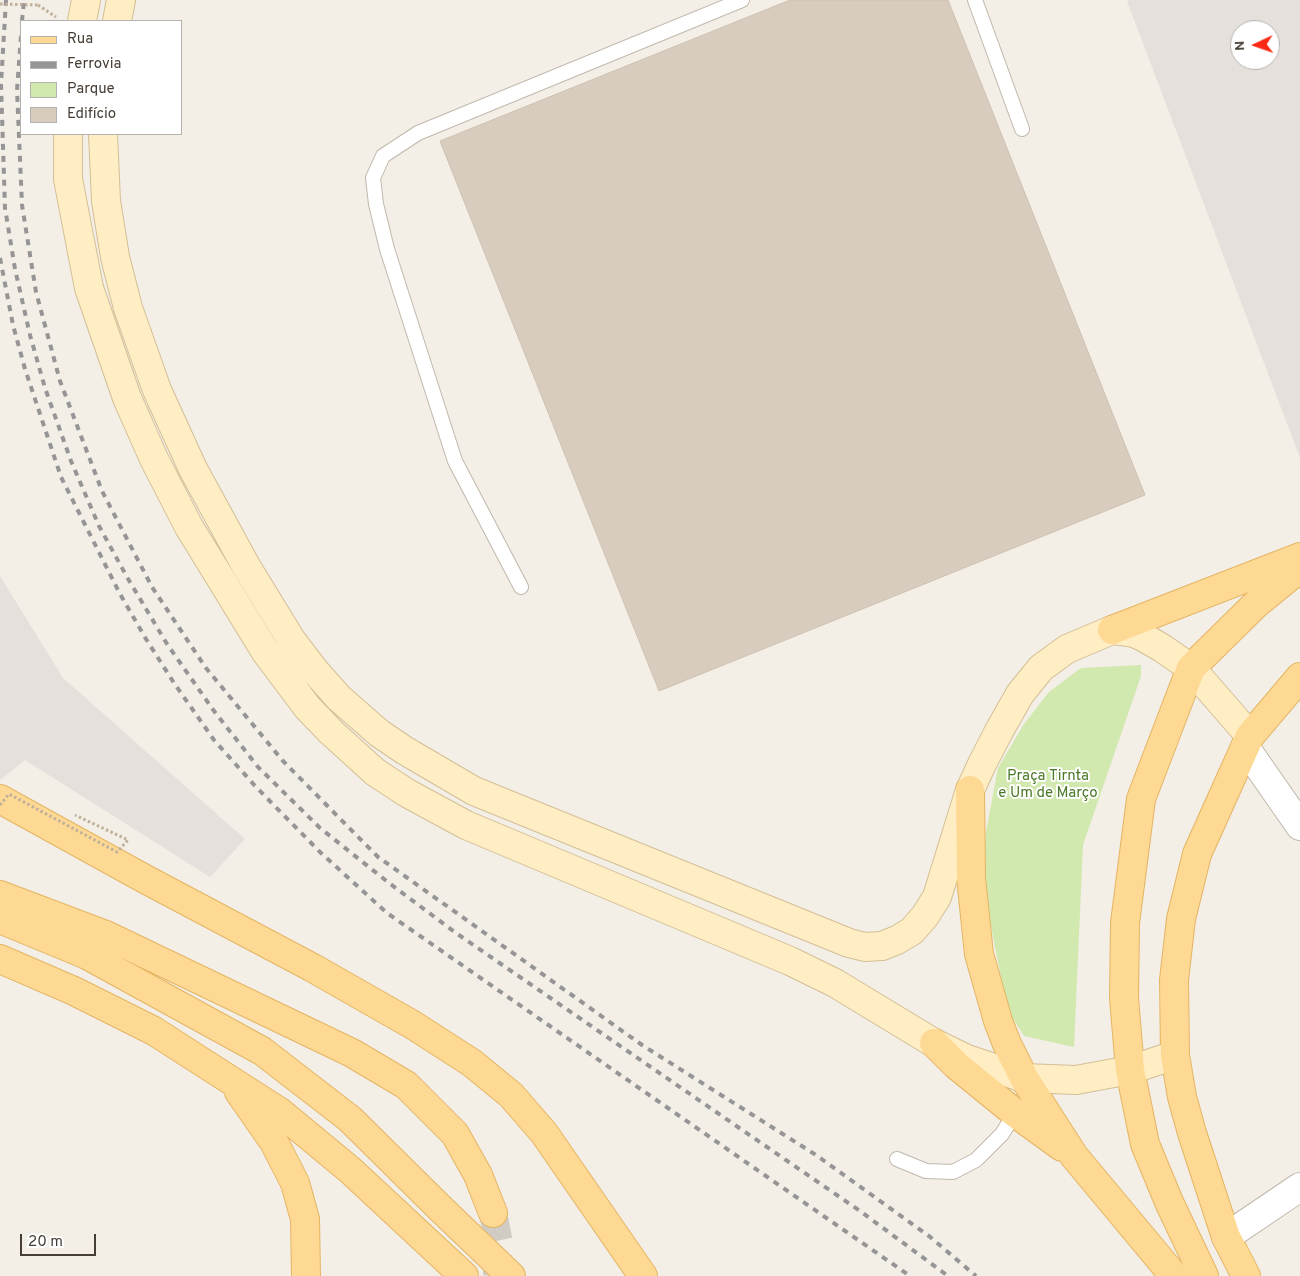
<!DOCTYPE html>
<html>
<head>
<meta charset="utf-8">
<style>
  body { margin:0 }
  #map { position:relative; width:1300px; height:1276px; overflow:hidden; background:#f3eee6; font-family:Overpass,sans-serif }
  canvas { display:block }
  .legend { position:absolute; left:20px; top:20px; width:162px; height:115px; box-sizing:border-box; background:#fff; border:1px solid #b5b2ae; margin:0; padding:6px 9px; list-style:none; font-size:15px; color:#463e35 }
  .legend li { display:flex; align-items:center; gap:10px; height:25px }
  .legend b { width:25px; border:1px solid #b5b2ae }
  .north { position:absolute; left:1230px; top:20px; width:50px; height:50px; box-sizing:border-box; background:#fff; border:1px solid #b5b2ae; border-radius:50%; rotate:267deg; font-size:14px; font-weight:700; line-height:20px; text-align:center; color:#463e35 }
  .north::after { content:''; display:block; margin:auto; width:18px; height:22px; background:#fa2a16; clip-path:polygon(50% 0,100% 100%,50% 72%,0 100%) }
  .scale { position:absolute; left:20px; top:1234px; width:76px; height:22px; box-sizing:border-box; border:2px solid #463e35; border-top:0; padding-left:6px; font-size:15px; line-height:18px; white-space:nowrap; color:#463e35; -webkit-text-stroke:4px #fff; paint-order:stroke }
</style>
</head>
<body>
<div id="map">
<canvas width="1300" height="1276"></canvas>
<ul class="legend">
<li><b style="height:6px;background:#fed994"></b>Rua</li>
<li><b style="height:6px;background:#959595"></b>Ferrovia</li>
<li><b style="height:14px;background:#d1e8ae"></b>Parque</li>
<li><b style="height:14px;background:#d8ccbe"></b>Edifício</li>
</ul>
<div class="north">N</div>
<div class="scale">20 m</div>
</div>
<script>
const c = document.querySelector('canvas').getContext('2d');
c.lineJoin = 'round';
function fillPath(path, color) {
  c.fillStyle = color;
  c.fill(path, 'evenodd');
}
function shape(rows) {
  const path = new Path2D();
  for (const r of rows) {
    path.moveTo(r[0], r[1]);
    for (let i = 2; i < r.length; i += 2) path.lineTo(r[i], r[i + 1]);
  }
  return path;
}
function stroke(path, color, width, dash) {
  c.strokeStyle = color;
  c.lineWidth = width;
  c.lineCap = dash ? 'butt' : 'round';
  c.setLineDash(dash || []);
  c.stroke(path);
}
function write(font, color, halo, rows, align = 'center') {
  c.font = font + ' Overpass,sans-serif';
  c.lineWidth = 4;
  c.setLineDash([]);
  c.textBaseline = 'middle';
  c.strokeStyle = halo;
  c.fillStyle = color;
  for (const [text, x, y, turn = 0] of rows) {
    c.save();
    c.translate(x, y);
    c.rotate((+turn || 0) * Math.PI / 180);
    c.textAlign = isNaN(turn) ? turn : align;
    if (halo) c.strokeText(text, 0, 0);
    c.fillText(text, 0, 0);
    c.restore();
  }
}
const industrial = shape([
  [1130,0,1300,0,1300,458,1127,1],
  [1240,30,1270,30,1270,60,1240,60],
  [0,576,63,678,245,839,210,877,25,760,0,780]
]);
const green = shape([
  [1141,665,1141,676,1083,845,1074,1047,1024,1036,1007,1009,987,905,982,853,998,768,1024,724,1049,692,1081,668]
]);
const building = shape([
  [790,0,948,0,1145,495,659,691,440,141,790,0]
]);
const primaryTunnel = shape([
  [493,1213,499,1243,497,1276]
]);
const path = shape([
  [38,5,56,17]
]);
const lane = shape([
  [975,0,1022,129],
  [521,587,455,461,387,249,376,204,373,178,383,156,418,133,742,0],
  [897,1159,926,1171,953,1172,976,1160,1002,1134,1015,1113]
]);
const street = shape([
  [1245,747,1300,826],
  [1226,1237,1300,1187]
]);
const secondary = shape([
  [82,21,86,0],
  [117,21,121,0],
  [68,134,68,179,89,288,127,398,154,459,189,527,265,651,307,707,331,732,375,772,407,793,466,825,790,961,835,983,934,1043,967,1059,1024,1078,1076,1080,1130,1070,1175,1055],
  [103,134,106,201,115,257,128,308,157,390,193,469,246,566,292,641,315,671,339,698,379,733,404,750,474,791,849,943,865,947,882,946,897,940,912,931,925,916,937,897,970,790,982,764,999,731,1020,694,1041,668,1067,649,1112,630,1134,633,1143,637,1162,648,1191,668,1250,736]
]);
const primary = shape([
  [1112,630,1300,557],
  [970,790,971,878,979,954,998,1021,1007,1044,1024,1078,1074,1156,1174,1276],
  [0,799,145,879,313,968,413,1025,472,1063,511,1095,544,1133,643,1276],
  [0,895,106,935,352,1053,406,1085,455,1134,478,1175,493,1213],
  [0,919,87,955,262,1051,350,1119,441,1209,511,1276],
  [0,959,74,991,154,1031,280,1112,350,1170,464,1276],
  [934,1043,956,1065,1015,1113,1062,1147],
  [239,1092,274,1142,295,1183,305,1219,306,1276],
  [1204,1276,1169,1202,1145,1144,1130,1070,1124,998,1125,923,1141,799,1191,668,1255,605,1300,568],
  [1246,1276,1226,1237,1192,1133,1182,1097,1175,1055,1174,980,1181,919,1197,854,1250,736,1300,677]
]);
const rail = shape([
  [6,0,1,84,5,208,15,269,30,335,45,388,71,461,99,526,127,577,167,644,214,711,258,767,320,828,389,883,456,933,860,1211,948,1276],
  [22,21,24,0],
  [21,36,17,90,22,205,36,292,60,381,102,491,152,587,206,668,283,761,378,857,642,1045,816,1155,929,1236,976,1276],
  [0,258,13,325,25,369,61,477,120,594,146,639,174,683,214,740,256,787,321,853,387,913,910,1276]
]);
const pathBridge = shape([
  [0,4,38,5],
  [0,805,9,794,117,852,128,840,75,815]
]);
const parkNames = [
  ["Praça Tirnta",1048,777],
  ["e Um de Março",1048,794]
];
fillPath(industrial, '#e5e0db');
fillPath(green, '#d1e8ae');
fillPath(building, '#d8ccbe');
stroke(building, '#cfc1af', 1);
stroke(primaryTunnel, '#d0cbc3', 28, [28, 14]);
stroke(lane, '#c1b8ac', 16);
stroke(street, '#c1b8ac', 30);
stroke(secondary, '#d3bf96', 30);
stroke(primary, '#e4b563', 30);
stroke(path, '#c0b09a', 3, [2.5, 2.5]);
stroke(lane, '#fff', 14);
stroke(street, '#fff', 28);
stroke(secondary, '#ffedc4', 28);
stroke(primary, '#fed994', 28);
stroke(rail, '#959595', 4, [6, 6]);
stroke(pathBridge, '#c0b09a', 3, [2.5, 2.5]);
write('15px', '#4b7828', '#fff', parkNames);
</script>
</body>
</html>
